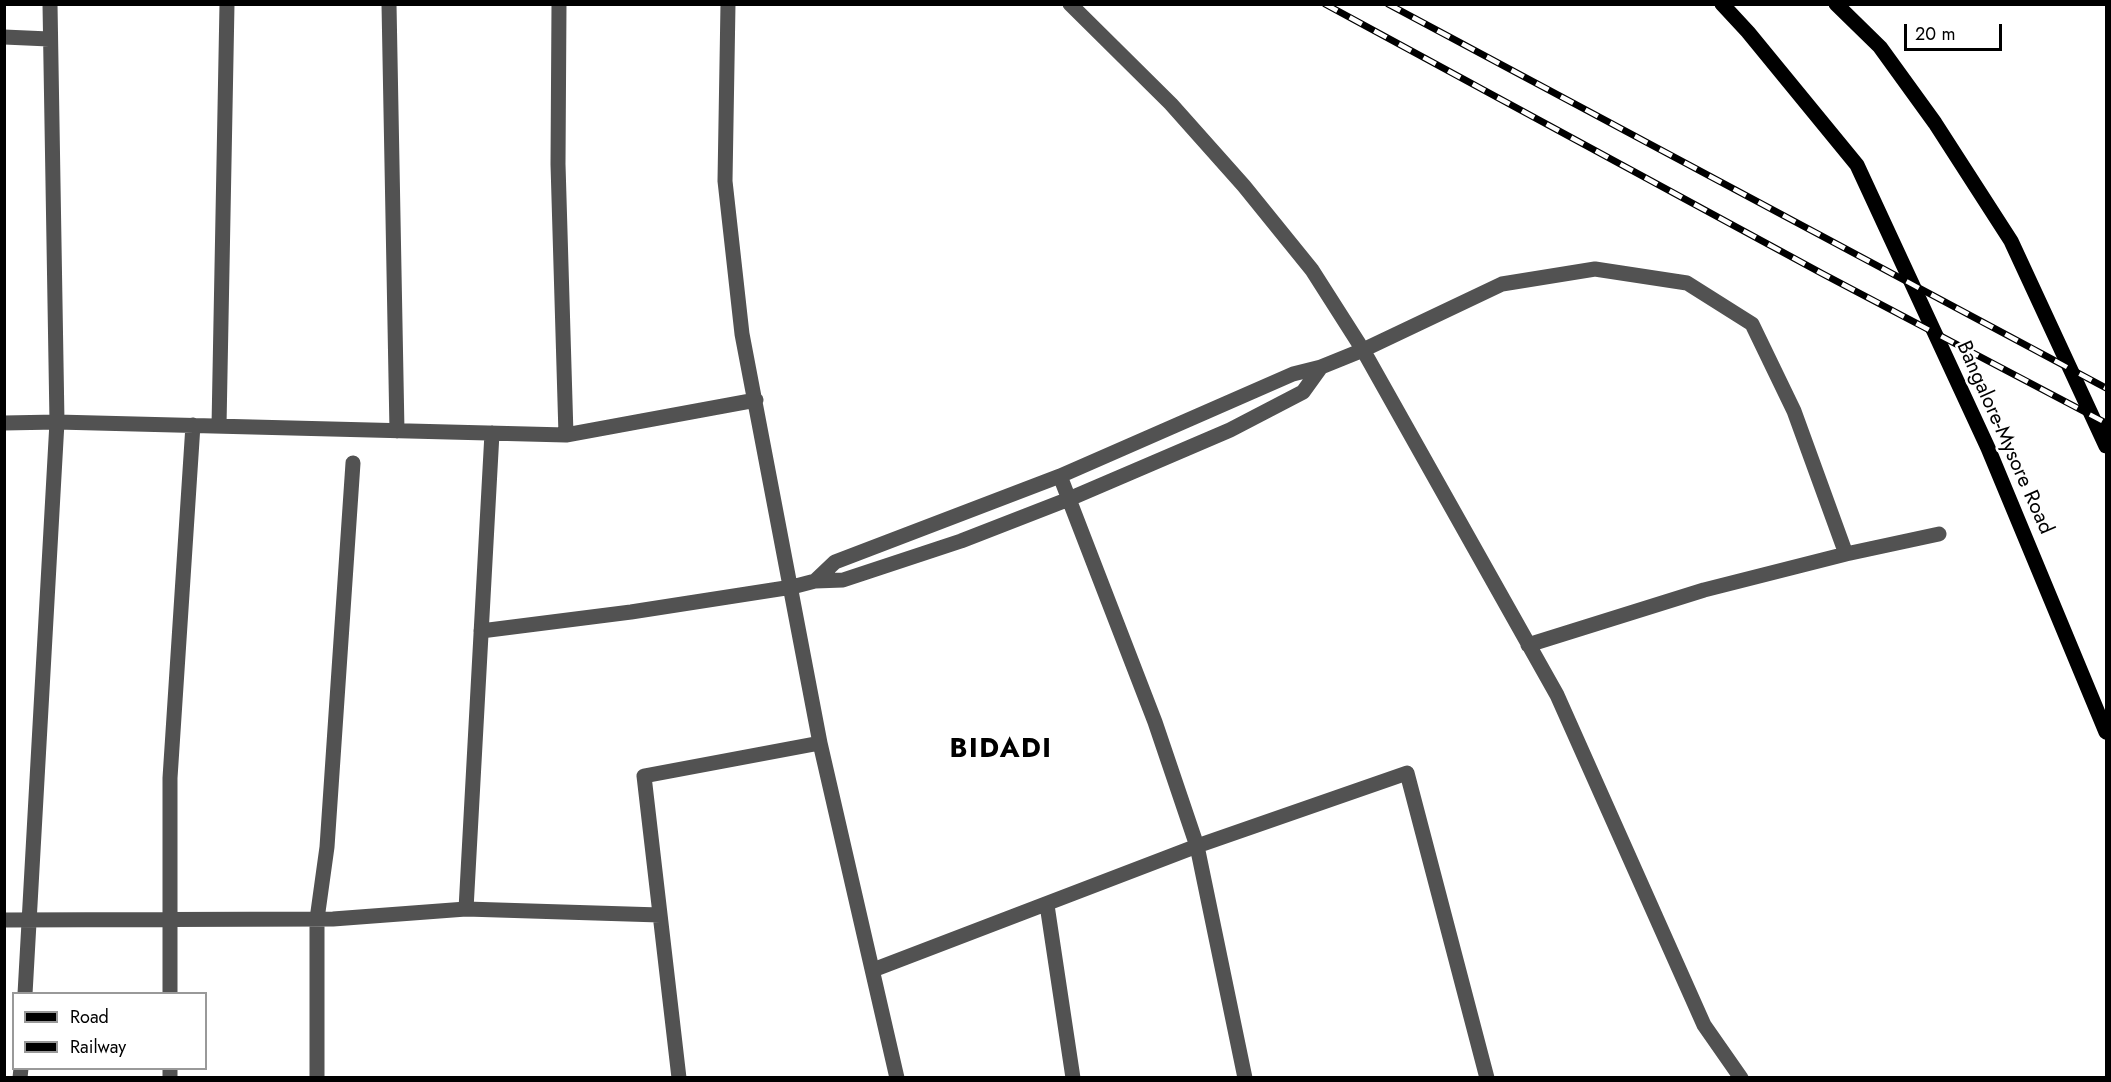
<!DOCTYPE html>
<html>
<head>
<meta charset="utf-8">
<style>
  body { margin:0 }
  #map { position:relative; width:2111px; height:1082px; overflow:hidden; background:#fff; font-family:Jost,sans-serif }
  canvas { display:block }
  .frame { position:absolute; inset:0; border:6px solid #000; pointer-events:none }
  .legend { position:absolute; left:12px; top:992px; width:195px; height:78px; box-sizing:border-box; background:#fff; border:2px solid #999; margin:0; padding:8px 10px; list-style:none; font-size:18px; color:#000 }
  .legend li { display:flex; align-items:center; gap:12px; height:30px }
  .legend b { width:30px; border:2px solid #999 }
  .scale { position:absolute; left:1904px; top:24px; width:98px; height:27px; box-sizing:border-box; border:3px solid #000; border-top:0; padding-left:8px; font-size:18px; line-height:21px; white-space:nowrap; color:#000; -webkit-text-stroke:4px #fff; paint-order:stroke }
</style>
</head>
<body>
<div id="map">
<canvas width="2111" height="1082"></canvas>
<div class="frame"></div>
<ul class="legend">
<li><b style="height:8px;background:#000"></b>Road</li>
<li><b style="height:8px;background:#000"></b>Railway</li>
</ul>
<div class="scale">20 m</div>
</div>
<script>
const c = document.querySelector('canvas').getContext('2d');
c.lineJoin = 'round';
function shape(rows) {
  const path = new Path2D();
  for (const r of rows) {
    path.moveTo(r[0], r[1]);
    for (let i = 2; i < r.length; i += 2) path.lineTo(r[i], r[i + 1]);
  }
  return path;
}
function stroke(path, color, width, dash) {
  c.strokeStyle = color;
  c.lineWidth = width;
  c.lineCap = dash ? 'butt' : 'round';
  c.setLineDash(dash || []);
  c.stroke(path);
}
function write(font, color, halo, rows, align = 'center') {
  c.font = font + ' Jost,sans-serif';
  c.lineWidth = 5;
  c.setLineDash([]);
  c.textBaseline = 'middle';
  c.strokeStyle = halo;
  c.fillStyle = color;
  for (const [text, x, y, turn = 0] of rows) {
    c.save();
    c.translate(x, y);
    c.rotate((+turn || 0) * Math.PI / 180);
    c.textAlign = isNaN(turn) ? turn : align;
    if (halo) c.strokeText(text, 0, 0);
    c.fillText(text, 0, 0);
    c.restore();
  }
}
const minor = shape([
  [389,4,397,431],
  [559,4,558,164,566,435],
  [728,4,725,181,742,334,820,743,897,1078],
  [1070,4,1171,104,1244,186,1312,270,1363,350,1557,695,1704,1025,1741,1078],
  [4,37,49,39],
  [4,423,57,422,566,435,756,400],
  [219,426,227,4],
  [1060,476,1155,722,1197,846,1245,1078],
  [815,581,835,562,1060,476,1293,374,1321,367,1363,350,1502,284,1595,269,1687,283,1752,324,1794,411,1846,554],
  [481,631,631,612,792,587,815,581,843,580,961,541,1069,499,1230,430,1303,392,1321,367],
  [1528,645,1704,590,1846,554,1939,534],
  [1047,905,1073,1078],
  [466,909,492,433],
  [4,920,333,919,466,909,660,915],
  [873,970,1197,846,1407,773,1487,1078],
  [25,994,57,422,50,4],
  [170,994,170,778,193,425],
  [20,1078,21,1068],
  [170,1078,170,1068],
  [317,1078,317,919,327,847,353,463],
  [679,1078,644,776,820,743]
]);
const major = shape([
  [1722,4,1748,32,1857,165,1988,448,2106,732],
  [1836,4,1880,47,1935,123,2011,241,2106,446]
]);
const rail = shape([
  [1325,4,1823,274,2106,423],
  [1388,4,2106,388]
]);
const streetNames = [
  ["Bangalore-Mysore Road",2004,438,66]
];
const districtNames = [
  ["BIDADI",1001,750]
];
stroke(minor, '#525252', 15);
stroke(major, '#000', 15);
stroke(rail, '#000', 7);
stroke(rail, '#fff', 4.5, [14]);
write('21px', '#000', '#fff', streetNames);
c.letterSpacing = '1.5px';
write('bold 27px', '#000', '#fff', districtNames);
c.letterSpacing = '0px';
</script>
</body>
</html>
